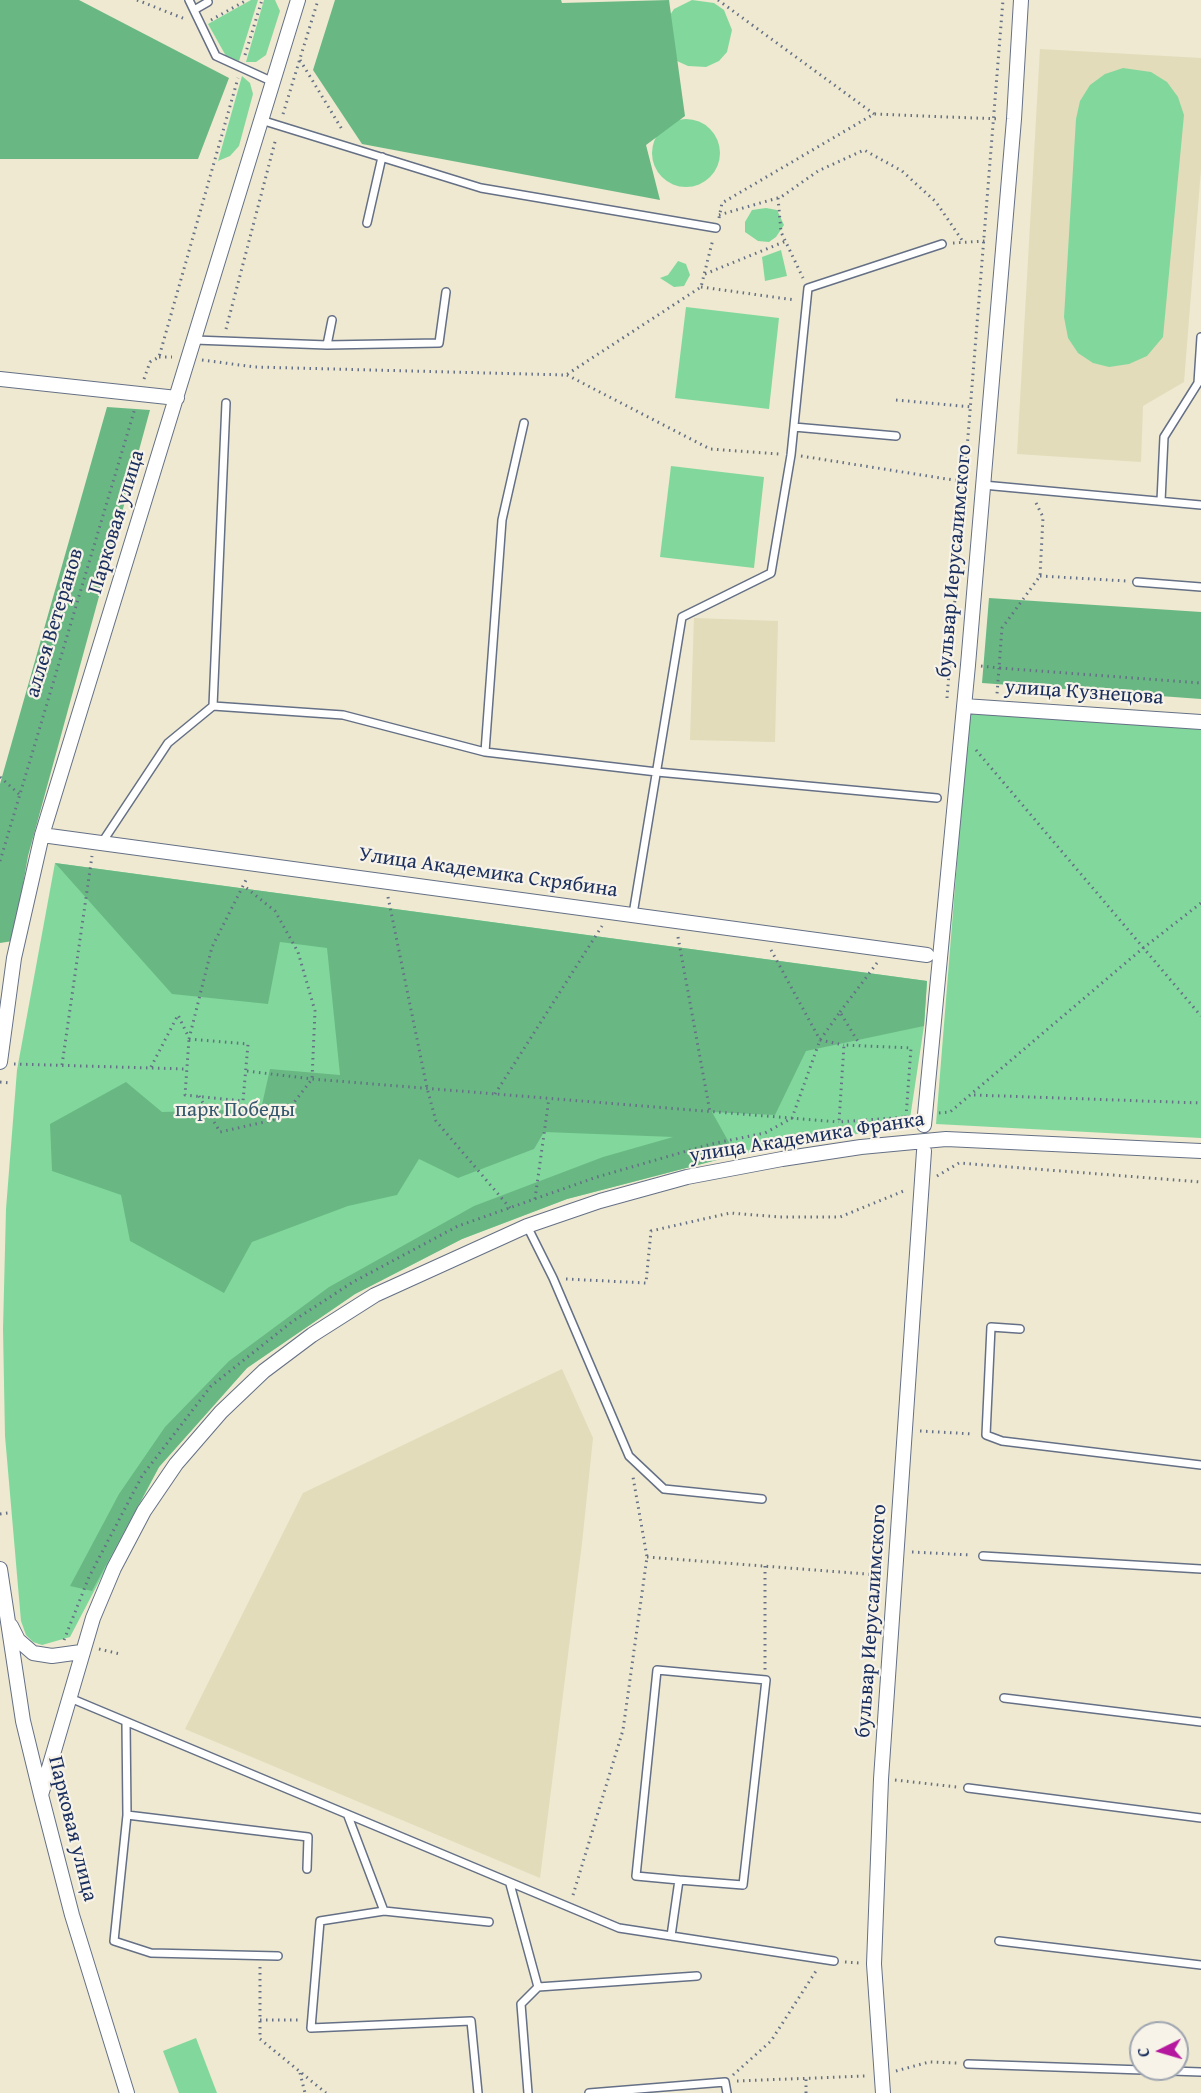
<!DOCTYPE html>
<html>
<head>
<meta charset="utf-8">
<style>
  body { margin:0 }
  #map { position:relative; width:1201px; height:2093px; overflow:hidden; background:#eee9d0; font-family:"Gentium Book Plus",serif }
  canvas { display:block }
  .north { position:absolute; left:1129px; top:2021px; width:60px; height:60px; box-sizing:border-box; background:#f7f3e8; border:2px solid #9fa5b1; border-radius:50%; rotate:265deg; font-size:16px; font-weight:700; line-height:24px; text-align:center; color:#1b2f5e }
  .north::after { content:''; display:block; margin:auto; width:21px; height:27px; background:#b5179e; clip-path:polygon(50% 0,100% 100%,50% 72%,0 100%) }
</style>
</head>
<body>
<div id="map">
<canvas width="1201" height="2093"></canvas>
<div class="north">С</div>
</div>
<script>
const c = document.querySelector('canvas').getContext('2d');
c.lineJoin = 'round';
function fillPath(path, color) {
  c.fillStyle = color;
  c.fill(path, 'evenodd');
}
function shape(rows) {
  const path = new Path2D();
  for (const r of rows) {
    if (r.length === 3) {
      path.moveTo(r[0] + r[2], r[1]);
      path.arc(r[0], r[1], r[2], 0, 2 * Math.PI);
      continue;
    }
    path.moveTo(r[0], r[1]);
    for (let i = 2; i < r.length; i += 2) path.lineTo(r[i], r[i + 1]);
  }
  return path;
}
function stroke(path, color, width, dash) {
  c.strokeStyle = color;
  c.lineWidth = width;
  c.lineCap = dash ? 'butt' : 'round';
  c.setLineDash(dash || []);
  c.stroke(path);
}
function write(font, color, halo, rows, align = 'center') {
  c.font = font + ' "Gentium Book Plus",serif';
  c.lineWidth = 4.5;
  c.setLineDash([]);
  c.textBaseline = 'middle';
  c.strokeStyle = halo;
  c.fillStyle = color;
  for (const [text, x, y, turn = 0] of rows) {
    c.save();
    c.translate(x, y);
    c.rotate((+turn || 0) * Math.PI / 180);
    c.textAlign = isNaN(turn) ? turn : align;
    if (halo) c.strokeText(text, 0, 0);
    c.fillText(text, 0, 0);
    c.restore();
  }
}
const built = shape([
  [1040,49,1201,58,1201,169,1184,382,1143,406,1141,462,1017,454],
  [694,618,778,621,775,742,690,740],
  [562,1369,593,1438,582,1543,540,1878,185,1729,303,1493]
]);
const green = shape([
  [251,0,258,0,239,61,226,56,208,24],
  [264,0,275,0,280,11,266,55,256,62,246,62],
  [692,0,714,3,724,10,732,30,727,52,719,61,706,67,688,66,677,61,668,18,674,9],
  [1123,68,1151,72,1167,82,1178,97,1184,115,1163,337,1147,356,1129,364,1109,367,1093,363,1078,353,1068,338,1064,317,1076,119,1080,101,1090,85,1105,74],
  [242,76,250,83,253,94,239,146,230,156,218,161],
  [686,153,34],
  [766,208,777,210,784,225,776,237,769,242,758,241,745,232,745,222,752,210],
  [781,250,787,276,765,281,762,257],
  [678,261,686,264,690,275,684,286,674,287,660,278,668,275],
  [686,307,779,318,769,409,675,398],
  [671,466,764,477,754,568,660,557],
  [963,714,1201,723,1201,1138,936,1124,967,738],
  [55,863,927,981,924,1026,909,1125,736,1155,567,1199,462,1239,355,1294,247,1368,159,1467,70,1637,42,1645,33,1642,26,1635,21,1621,5,1436,3,1329,6,1209,17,1070],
  [196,2038,217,2093,179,2093,163,2051]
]);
const forest = shape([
  [0,0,79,0,229,78,198,159,0,159],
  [335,0,561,0,562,3,669,0,685,116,646,145,660,200,362,144,313,70],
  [107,407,150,410,28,856,13,941,0,943,0,784],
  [989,598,1201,612,1201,699,982,683],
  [55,863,927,981,924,1026,806,1051,775,1115,712,1112,736,1155,567,1199,462,1239,355,1294,247,1368,159,1467,92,1591,70,1586,119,1494,165,1427,229,1361,329,1287,474,1206,603,1157,673,1137,544,1132,534,1149,458,1178,419,1159,397,1195,348,1206,252,1242,224,1293,130,1241,121,1195,52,1171,50,1124,126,1082,162,1112,261,1109,270,1069,340,1075,327,948,280,942,268,1004,172,994]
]);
const path = shape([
  [137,0,185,19],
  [718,0,874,114],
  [211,20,247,0],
  [245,55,262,0],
  [300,60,343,131],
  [283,114,318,0],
  [778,198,781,232,803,278],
  [719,215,781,197,818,171,864,150,902,171,936,202,964,243],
  [719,218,722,203,874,114,1000,119],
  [953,243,985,241],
  [705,274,786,241],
  [701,287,795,300],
  [226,329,276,138],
  [159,357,172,357],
  [202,360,255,367,566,375,701,287,713,239],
  [567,375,710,449,779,454],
  [144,379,150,362,159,357,238,78],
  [896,400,972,407],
  [801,456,966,482],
  [1036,503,1043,517,1040,576,1002,628,999,668,1201,683],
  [1040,576,1127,581],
  [981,666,999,668,997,694],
  [947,698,1003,0],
  [976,750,1201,1016],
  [0,777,19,794],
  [0,861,135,408],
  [388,897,427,1088,436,1121,510,1208],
  [678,937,710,1112],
  [771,950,820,1040],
  [840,1012,877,963],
  [189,1039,248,1044,243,1101,185,1095,189,1039],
  [189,1039,212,947,247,878],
  [820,1040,844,1045],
  [14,1064,186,1069],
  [62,1065,92,856],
  [151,1067,178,1015,189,1038],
  [247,1071,312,1079,839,1122],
  [0,1082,11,1083],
  [495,1094,602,926],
  [974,1095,1201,1103],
  [199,1096,220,1132,282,1118,312,1079,315,1011,298,952,275,911,244,886],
  [939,1113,950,1112,1142,949,1201,903],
  [906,1117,911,1048,844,1045,839,1122,906,1117,909,1117],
  [937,1176,959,1163,1201,1182],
  [535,1199,549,1098],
  [566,1279,646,1283,651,1231,730,1213,780,1217,840,1217,906,1190],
  [920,1431,973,1434],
  [0,1514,8,1513],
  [912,1552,971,1555],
  [647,1557,879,1575],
  [765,1566,765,1670],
  [64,1640,89,1577,142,1476,211,1386,293,1321,353,1282,458,1226,597,1177,711,1144,765,1133,792,1118,820,1040,840,1012,860,1045],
  [99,1649,120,1654],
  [895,1780,957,1787],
  [573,1895,623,1730,647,1557,633,1477],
  [845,1962,859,1963],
  [260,1967,260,2039,326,2093],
  [260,2020,300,2020],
  [896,2071,929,2062,957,2063],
  [300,2073,305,2093],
  [733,2075,771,2041,816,1971],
  [737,2081,866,2076],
  [806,2093,806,2078]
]);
const lane = shape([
  [189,0,216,56,271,81],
  [194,10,208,2],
  [261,120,481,188,716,228],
  [367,223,382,157],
  [195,340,327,345,332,320],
  [327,345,439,343,446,292],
  [524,423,502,520,485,752,657,772,937,798],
  [794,427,896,436],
  [983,485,1201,505],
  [1161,501,1164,437,1198,383,1201,337],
  [1137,582,1201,587],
  [213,706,343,715,485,752],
  [103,841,168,743,213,706,226,403],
  [633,914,682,617,771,573,791,455,808,288,942,244],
  [527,1226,553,1278,629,1456,664,1489,762,1499],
  [1020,1329,991,1327,986,1435,1002,1441,1201,1465],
  [983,1556,1201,1569],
  [70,1698,619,1928,834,1961],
  [1004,1698,1201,1722],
  [126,1722,127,1815],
  [968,1788,1201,1818],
  [348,1816,384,1911],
  [510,1884,538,1987],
  [671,1936,679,1880,636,1876,657,1670,766,1680,743,1885,679,1880],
  [999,1941,1201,1965],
  [278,1956,151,1953,114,1941,127,1815,308,1837,307,1869],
  [968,2064,1201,2072],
  [478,2093,471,2021,311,2028,320,1921,384,1911,489,1922],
  [528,2093,521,2004,538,1987,697,1976],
  [589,2093,725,2082,727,2093]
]);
const street = shape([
  [0,379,177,398],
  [964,706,1201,722],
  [42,835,927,955],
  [0,1062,14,958,42,835,298,0],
  [924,1125,968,665,1014,119,1021,0],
  [0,1569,23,1721,41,1795,72,1915,127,2093],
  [11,1626,18,1640,33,1653,52,1656,81,1652],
  [41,1795,93,1618,114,1568,144,1511,176,1464,221,1412,264,1371,312,1335,375,1295,527,1226,600,1201,687,1177,782,1159,861,1147,946,1139,1201,1151],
  [883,2093,874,1964,881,1779,924,1151]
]);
const streetNames = [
  ["Парковая улица",117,522,-73],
  ["бульвар Иерусалимского",955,561,-85],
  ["аллея Ветеранов",55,623,-73],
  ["улица Кузнецова",1084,693,4],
  ["Улица Академика Скрябина",488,873,8],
  ["улица Академика Франка",807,1138,-9],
  ["бульвар Иерусалимского",872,1621,-86],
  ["Парковая улица",72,1829,76]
];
const parkNames = [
  ["парк Победы",235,1111]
];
fillPath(built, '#e2dcba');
fillPath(green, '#82d89c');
fillPath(forest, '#69b884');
stroke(lane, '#657086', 10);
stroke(street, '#657086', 16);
stroke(path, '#657086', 3, [1.5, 4.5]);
stroke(lane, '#fff', 7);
stroke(street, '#fff', 14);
write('21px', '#1b2f5e', '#f7f3e8', streetNames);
write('21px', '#35596e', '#f7f3e8', parkNames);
</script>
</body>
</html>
